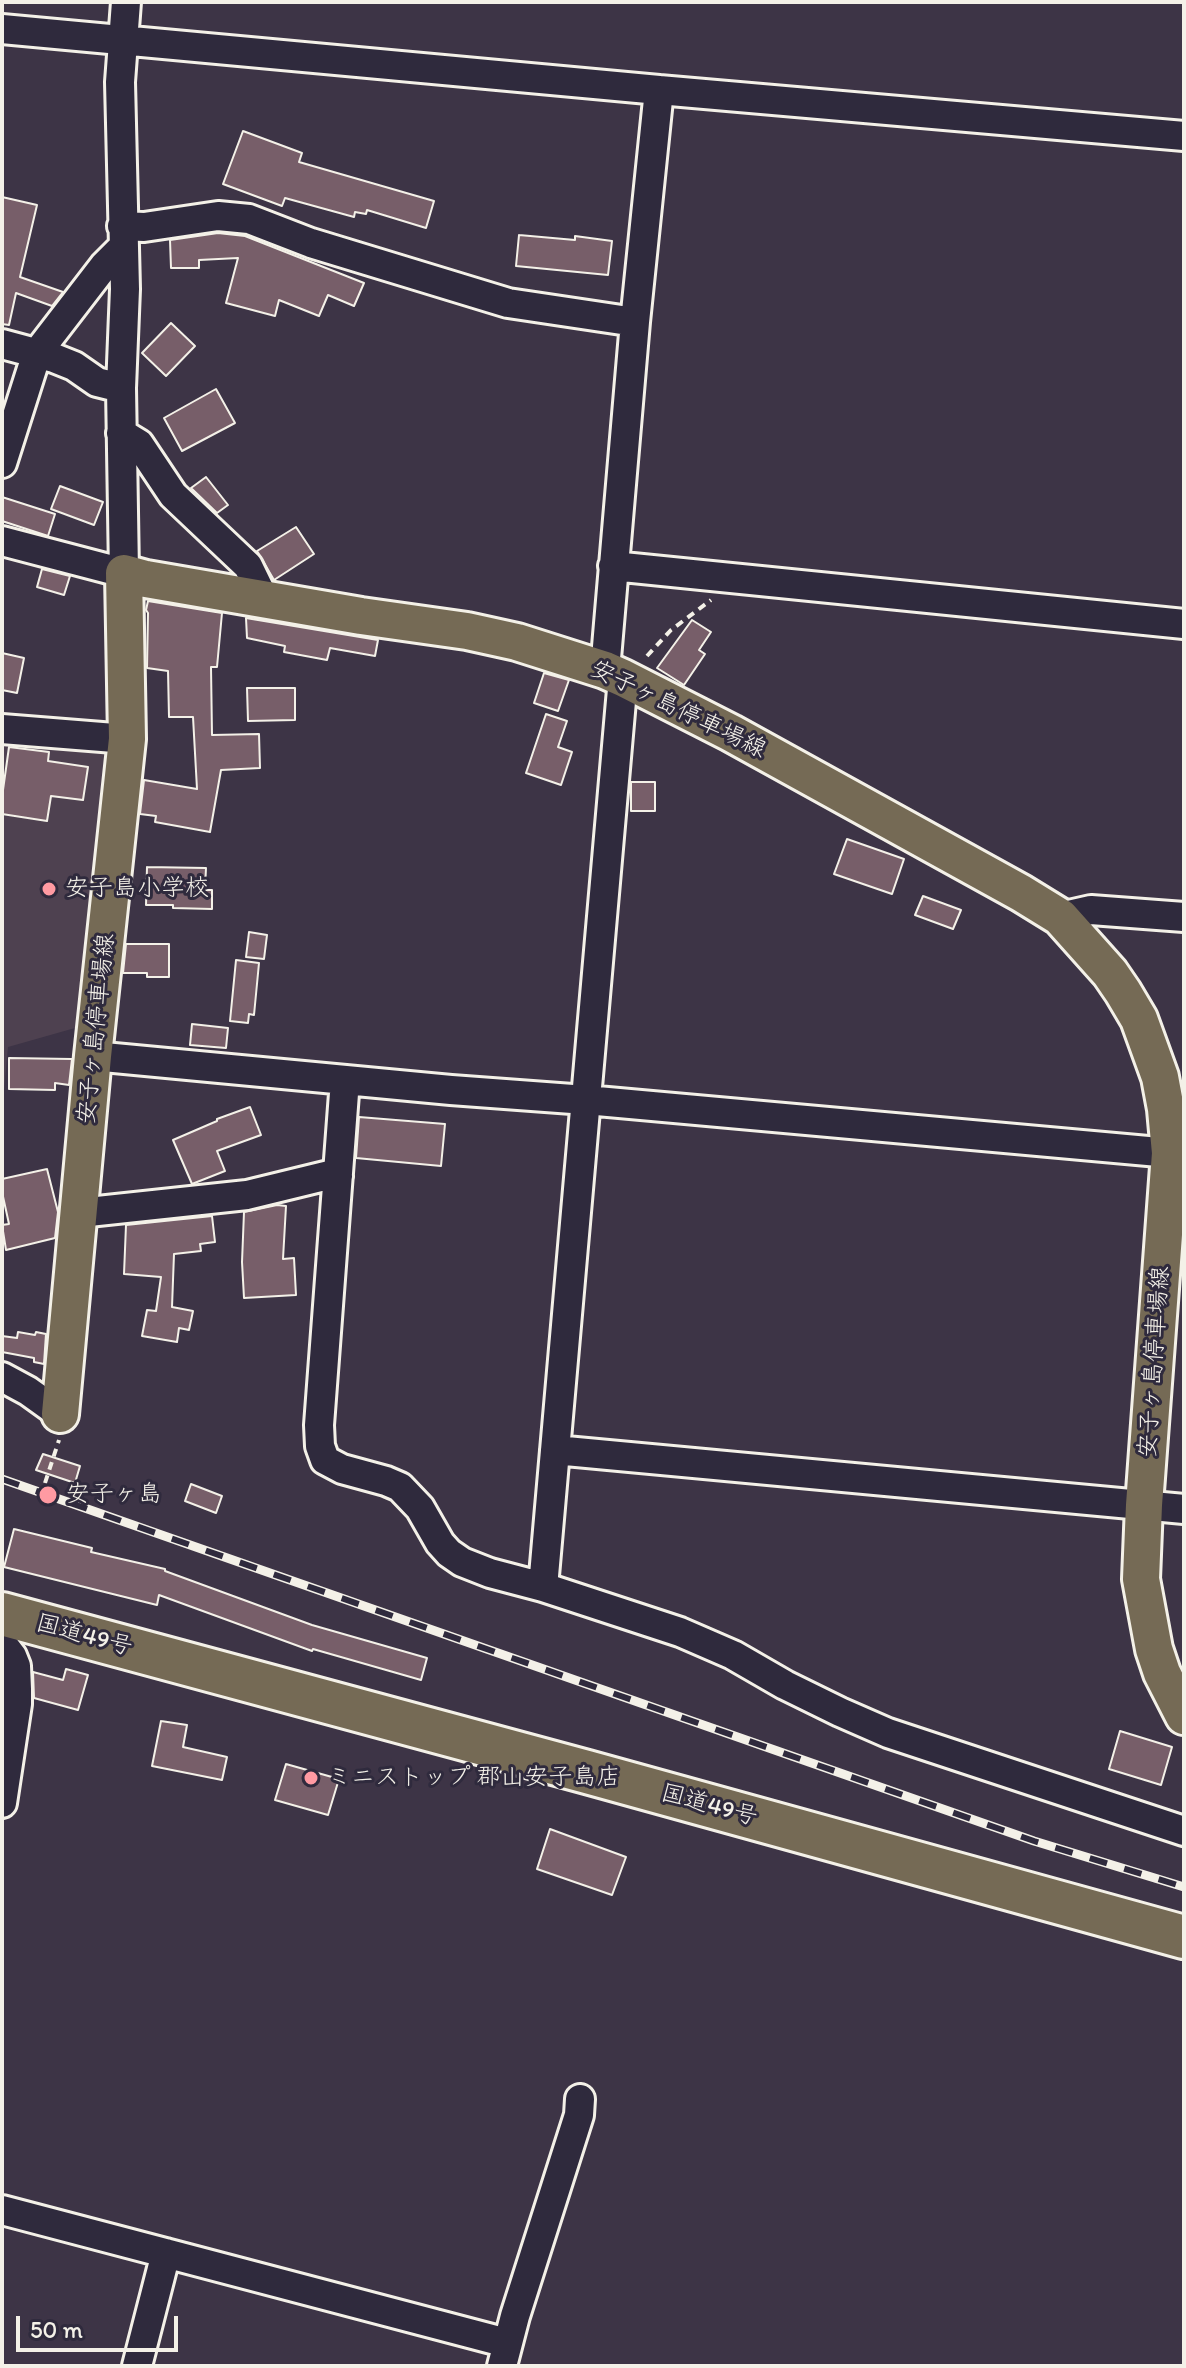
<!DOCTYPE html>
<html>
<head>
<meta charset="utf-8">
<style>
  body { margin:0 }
  #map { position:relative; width:1186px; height:2368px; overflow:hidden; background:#3d3446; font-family:Itim,sans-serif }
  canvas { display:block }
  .frame { position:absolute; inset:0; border:4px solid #f4f1e8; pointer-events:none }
  .scale { position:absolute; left:16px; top:2316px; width:162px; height:36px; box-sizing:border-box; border:4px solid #f4f1e8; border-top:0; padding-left:10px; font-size:24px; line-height:28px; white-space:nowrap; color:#f4f1e8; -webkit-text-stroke:6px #2f2a3d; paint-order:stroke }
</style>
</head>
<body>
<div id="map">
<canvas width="1186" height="2368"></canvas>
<div class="frame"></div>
<div class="scale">50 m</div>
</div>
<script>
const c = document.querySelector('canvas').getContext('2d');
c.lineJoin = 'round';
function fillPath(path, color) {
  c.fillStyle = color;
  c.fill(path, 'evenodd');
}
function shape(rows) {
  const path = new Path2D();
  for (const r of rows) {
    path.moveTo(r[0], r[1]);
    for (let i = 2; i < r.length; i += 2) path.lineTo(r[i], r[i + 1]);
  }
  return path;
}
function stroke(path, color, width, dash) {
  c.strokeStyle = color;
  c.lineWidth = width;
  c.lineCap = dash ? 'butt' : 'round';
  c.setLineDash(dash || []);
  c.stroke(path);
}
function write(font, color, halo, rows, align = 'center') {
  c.font = font + ' Itim,"Klee One",sans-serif';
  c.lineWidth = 6;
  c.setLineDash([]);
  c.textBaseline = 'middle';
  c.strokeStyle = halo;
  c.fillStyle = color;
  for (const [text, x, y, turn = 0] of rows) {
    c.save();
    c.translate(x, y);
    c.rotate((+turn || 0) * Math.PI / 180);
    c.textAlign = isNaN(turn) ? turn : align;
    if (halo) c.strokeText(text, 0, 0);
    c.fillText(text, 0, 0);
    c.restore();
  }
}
const built = shape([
  [2,739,116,750,75,1028,8,1047,2,1111]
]);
const building = shape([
  [243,131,302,153,299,162,434,201,426,228,367,210,366,214,355,212,354,217,285,198,282,206,223,184,243,131],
  [2,197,37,205,20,277,63,292,52,306,16,293,9,325,2,324,2,197],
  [218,233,245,236,364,283,354,306,328,295,319,316,279,300,275,316,226,303,238,258,199,260,199,268,171,268,170,240,218,233],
  [519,235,575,240,575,236,612,241,608,275,516,266,519,235],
  [171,323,195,346,166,376,142,353,171,323],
  [216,389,235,423,182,451,164,418,216,389],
  [206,477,228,505,217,513,191,488,206,477],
  [60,486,103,502,94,525,51,509,60,486],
  [2,497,55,514,48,536,2,521,2,497],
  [296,527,314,554,274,580,257,551,296,527],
  [42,569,70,576,64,595,37,587,42,569],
  [148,601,222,613,217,667,211,667,212,735,259,734,260,768,221,770,210,832,155,822,156,816,140,814,144,780,197,789,193,717,169,717,168,671,147,668,148,613,146,610,148,601],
  [246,618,378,640,375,656,330,648,327,660,284,652,285,646,247,638,246,618],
  [692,620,711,632,699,650,705,654,684,685,657,668,692,620],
  [2,653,24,658,17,693,2,690,2,653],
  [544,673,569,680,558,711,534,703,544,673],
  [247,688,295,688,295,720,248,721,247,688],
  [546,714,567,721,558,747,572,752,561,785,526,773,546,714],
  [9,747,49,752,48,761,88,767,83,800,51,796,47,821,2,814,2,797,9,747],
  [631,782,655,782,655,811,631,811,631,782],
  [847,839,904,859,892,894,834,874,847,839],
  [147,867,206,868,205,890,212,890,212,909,173,908,173,905,146,905,147,867],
  [923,896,961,910,953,929,915,915,923,896],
  [249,932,267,935,264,959,246,957,249,932],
  [126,944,169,944,169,977,147,977,147,973,123,973,126,944],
  [236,960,259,963,254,1015,249,1014,248,1023,230,1021,236,960],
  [192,1024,228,1028,226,1048,190,1045,192,1024],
  [9,1058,72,1059,69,1085,55,1083,55,1090,9,1089,9,1058],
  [250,1107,261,1135,217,1151,225,1171,192,1184,173,1140,217,1121,217,1119,250,1107],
  [359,1117,445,1124,441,1166,356,1158,359,1117],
  [47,1169,58,1212,55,1238,6,1250,2,1225,9,1224,2,1192,2,1179,47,1169],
  [277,1205,286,1206,283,1259,294,1258,296,1295,244,1298,242,1262,244,1212,277,1205],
  [212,1216,215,1242,200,1244,201,1251,174,1254,172,1307,193,1311,189,1330,179,1328,177,1342,142,1336,147,1310,156,1311,161,1277,124,1274,126,1225,212,1216],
  [18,1332,35,1335,36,1332,46,1334,44,1364,34,1362,34,1358,2,1352,2,1336,17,1338,18,1332],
  [43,1454,80,1466,75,1483,36,1470,43,1454],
  [191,1484,222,1496,216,1513,185,1501,191,1484],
  [14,1529,92,1548,91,1552,165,1569,165,1571,312,1625,427,1658,421,1680,313,1649,312,1651,159,1595,157,1605,4,1567,14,1529],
  [66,1669,88,1675,78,1710,34,1698,33,1672,63,1680,66,1669],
  [161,1721,187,1725,183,1747,227,1757,222,1780,152,1766,161,1721],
  [1120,1731,1172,1747,1161,1785,1109,1769,1120,1731],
  [286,1764,339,1779,328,1815,275,1800,286,1764],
  [550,1829,626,1857,612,1895,537,1869,550,1829]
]);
const path = shape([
  [647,656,671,630,711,600],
  [45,1483,59,1440]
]);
const minor = shape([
  [2,29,659,90,1184,136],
  [122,226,144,227,218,216,249,219,311,243,508,303,635,322],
  [2,344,54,358,74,366,97,382,121,388],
  [121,433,139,444,173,495,248,566,264,599],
  [2,463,37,353,104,266,123,247],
  [2,541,124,573,121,388,125,289,120,82,126,2],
  [613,566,1184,624],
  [605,670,635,322,659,90],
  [2,729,127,739],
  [1060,917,1091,910,1184,917],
  [93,1056,451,1090,586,1100,1170,1153],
  [345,1080,319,1425,320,1446,325,1460,342,1469,386,1481,400,1487,420,1508,440,1543,449,1553,462,1562,490,1573,543,1587,680,1632,733,1655,785,1685,840,1712,888,1733,1184,1831],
  [79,1213,247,1195,329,1175,338,1176],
  [2,1377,28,1391,60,1414],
  [555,1450,1184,1509],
  [543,1587,623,678],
  [2,1643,12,1656,16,1666,17,1689,17,1704,2,1803],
  [2,2210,507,2343],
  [137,2366,166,2253],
  [502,2366,515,2316,579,2115,580,2099]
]);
const major = shape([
  [60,1414,93,1056,127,739,124,573,146,579,361,616,467,631,517,642,605,670,623,678,731,733,1021,893,1060,917,1110,973,1123,992,1139,1019,1160,1077,1166,1109,1170,1153,1144,1505,1141,1579,1154,1649,1162,1673,1184,1716]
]);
const highway = shape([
  [2,1614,587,1772,1184,1937]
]);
const rail = shape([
  [2,1479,1034,1841,1184,1887]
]);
const markers = [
  [49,889,8,"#ff9aa2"],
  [48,1495,10,"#ff9aa2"],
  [311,1778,8,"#ff9aa2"]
];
const streetNames = [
  ["安子ヶ島停車場線",678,710,26],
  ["安子ヶ島停車場線",97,1029,-84],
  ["安子ヶ島停車場線",1155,1362,-86],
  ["国道49号",84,1636,15],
  ["国道49号",709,1806,15]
];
const poiNames = [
  ["安子島小学校",65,889],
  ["安子ヶ島",66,1495],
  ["ミニストップ 郡山安子島店",327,1778]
];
fillPath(built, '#4e4150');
fillPath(building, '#775e69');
stroke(building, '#f4f1e8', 2);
stroke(minor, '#f4f1e8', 34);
stroke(major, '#f4f1e8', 42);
stroke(highway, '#f4f1e8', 48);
stroke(path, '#f4f1e8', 4, [8, 6]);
stroke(minor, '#2f2a3d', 28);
stroke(major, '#756a55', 36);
stroke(highway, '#756a55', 42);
stroke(rail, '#f4f1e8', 9);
stroke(rail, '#2f2a3d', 6, [18]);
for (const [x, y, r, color] of markers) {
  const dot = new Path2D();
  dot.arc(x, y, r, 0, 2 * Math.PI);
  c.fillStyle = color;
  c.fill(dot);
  stroke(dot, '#2f2a3d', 3);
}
write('24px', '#f4f1e8', '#2f2a3d', streetNames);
write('24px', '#f4f1e8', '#2f2a3d', poiNames, 'left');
</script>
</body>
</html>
